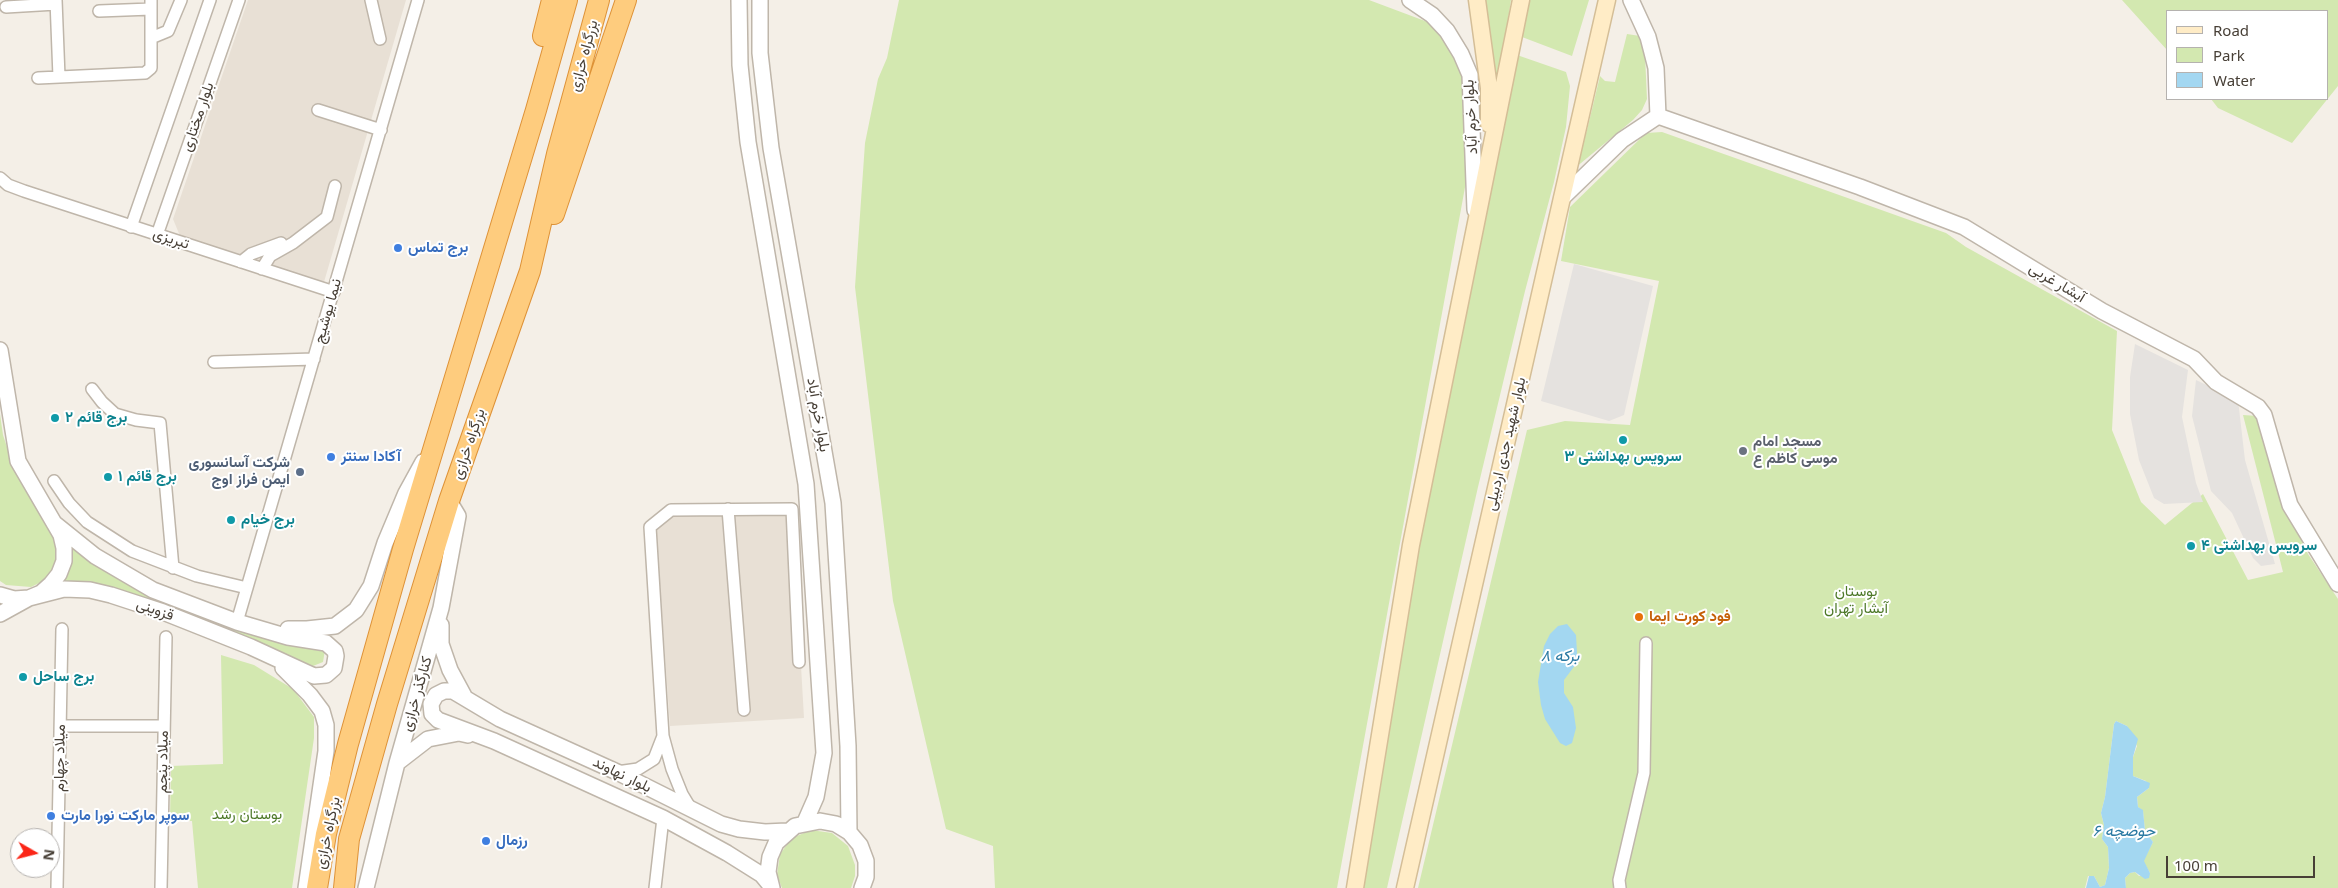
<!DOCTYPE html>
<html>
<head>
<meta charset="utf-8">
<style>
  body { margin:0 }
  #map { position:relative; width:2338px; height:888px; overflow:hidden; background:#f4efe7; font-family:"Noto Sans",sans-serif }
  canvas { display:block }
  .legend { position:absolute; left:2166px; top:10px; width:162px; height:90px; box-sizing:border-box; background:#fff; border:1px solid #b5b2af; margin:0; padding:6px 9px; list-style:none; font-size:15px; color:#473f36 }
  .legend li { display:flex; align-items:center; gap:10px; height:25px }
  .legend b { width:25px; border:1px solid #b5b2af }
  .north { position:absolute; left:10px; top:828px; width:50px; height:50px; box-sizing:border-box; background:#fff; border:1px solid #b5b2af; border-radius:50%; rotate:98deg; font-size:14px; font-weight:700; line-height:20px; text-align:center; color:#473f36 }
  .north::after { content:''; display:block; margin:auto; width:18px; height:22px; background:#fb2617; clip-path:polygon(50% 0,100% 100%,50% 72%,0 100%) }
  .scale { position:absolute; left:2166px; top:856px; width:149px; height:22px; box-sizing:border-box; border:2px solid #473f36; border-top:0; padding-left:6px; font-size:15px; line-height:18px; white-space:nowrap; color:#473f36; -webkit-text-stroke:4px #fff; paint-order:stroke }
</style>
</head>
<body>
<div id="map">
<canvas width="2338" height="888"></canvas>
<ul class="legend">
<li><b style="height:6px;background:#ffecc6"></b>Road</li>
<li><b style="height:14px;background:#d3e8b0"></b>Park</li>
<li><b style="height:14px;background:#a3d7f1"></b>Water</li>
</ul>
<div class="north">N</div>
<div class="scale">100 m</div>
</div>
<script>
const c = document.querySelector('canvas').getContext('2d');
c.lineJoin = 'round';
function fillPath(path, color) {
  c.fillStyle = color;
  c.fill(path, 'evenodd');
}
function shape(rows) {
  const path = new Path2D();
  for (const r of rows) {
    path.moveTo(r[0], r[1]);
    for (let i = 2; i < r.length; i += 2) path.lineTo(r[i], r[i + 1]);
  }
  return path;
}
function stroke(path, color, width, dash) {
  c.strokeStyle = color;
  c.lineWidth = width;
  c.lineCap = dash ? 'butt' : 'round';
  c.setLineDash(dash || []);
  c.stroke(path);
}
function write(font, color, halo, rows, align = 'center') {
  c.font = font + ' "Noto Sans",Vazirmatn,sans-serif';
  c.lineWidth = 4;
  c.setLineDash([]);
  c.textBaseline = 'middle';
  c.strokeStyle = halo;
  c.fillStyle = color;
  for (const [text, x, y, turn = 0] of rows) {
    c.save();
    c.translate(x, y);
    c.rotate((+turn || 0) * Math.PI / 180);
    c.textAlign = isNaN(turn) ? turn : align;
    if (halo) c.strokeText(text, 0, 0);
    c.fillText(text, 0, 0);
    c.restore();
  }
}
const residential = shape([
  [248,0,406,0,324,282,180,236,173,219],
  [792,509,804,718,670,726,656,529,680,510]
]);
const green = shape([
  [899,0,1369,0,1441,27,1465,67,1474,138,1337,888,995,888,993,846,946,829,893,601,855,287,865,143,878,79,887,58],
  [1485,0,1511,0,1492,127,1489,32],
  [1530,0,1589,0,1572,56,1522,37],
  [2122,0,2338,0,2338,86,2292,143,2218,108,2211,99,2327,99,2327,11,2167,11,2167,50],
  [1627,34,1640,36,1645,55,1647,99,1642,110,1633,120,1575,168,1587,130,1600,76,1605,81,1615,82],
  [1517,55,1566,72,1570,86,1566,127,1554,182,1525,291,1478,487,1387,888,1362,888,1398,648],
  [1662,132,1946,233,1966,247,2117,331,2112,430,2141,502,2165,525,2203,494,2248,580,2283,572,2243,415,2258,416,2278,488,2308,554,2338,599,2338,888,2126,888,2125,878,2130,873,2135,872,2139,876,2150,873,2143,861,2153,842,2145,831,2143,811,2138,807,2137,797,2149,788,2146,781,2133,776,2133,757,2137,746,2127,726,2116,721,2114,724,2105,797,2101,813,2104,825,2102,839,2108,847,2109,868,2105,885,2100,887,2094,876,2088,876,2085,888,1418,888,1527,430,1565,421,1630,425,1659,281,1561,261,1570,207,1646,133],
  [0,414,3,435,16,474,52,531,58,546,57,561,50,574,41,582,31,587,6,585,0,581],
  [73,548,99,568,135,588,192,609,325,650,323,662,313,666,306,666,59,584,71,562],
  [221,655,254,665,293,689,314,717,314,738,292,888,198,888,192,821,170,820,171,766,223,764],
  [811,830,832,833,848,846,855,865,855,876,851,888,782,888,777,875,780,854,792,838]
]);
const parking = shape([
  [1574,264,1653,286,1624,415,1609,421,1541,401],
  [2135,344,2188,370,2182,417,2196,483,2203,502,2164,504,2154,498,2139,460,2130,414,2130,377],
  [2196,380,2238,400,2245,460,2275,564,2261,566,2253,558,2232,513,2211,491,2192,416]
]);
const water = shape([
  [1567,624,1576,635,1577,653,1576,664,1564,680,1564,693,1573,707,1576,728,1572,743,1566,746,1560,743,1545,719,1541,705,1538,682,1544,646,1550,634,1558,626],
  [2116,721,2127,726,2138,739,2133,757,2133,776,2150,783,2149,788,2137,797,2138,807,2143,810,2145,831,2153,842,2144,861,2150,873,2149,878,2145,879,2135,872,2130,873,2125,878,2126,888,2086,888,2089,876,2094,876,2100,887,2105,885,2109,868,2108,847,2102,839,2104,825,2101,813,2105,797,2114,724]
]);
const minor = shape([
  [56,0,59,77],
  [371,0,380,39],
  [6,7,56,4],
  [99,11,151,9],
  [151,38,168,31,181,0],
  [38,78,145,73,151,68,151,0],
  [318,110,381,130],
  [0,178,8,185,24,191,334,292],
  [131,227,210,0],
  [157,235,239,0],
  [241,262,251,254,281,243],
  [262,269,270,256,293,243,327,217,335,186],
  [214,362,314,359],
  [92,389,102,402,115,414,136,420,160,423,173,568],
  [54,481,69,503,87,522,132,551,197,576,247,588],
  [728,509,744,710],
  [237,622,418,0],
  [61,726,164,726],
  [663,736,650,527,671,510,792,509,799,662],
  [617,772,638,769,654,759,663,736,672,769,682,794,691,809],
  [57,888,62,629],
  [161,888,166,637],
  [655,888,663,818],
  [1620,888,1619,880,1644,773,1646,643]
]);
const tertiary = shape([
  [739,0,740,65,748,142,806,484,824,753,816,797,805,822],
  [760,0,760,53,771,148,833,503,848,746,849,832],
  [1410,0,1432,15,1447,31,1461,54,1470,75,1475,210],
  [1631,0,1648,37,1656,68,1658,116],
  [1658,116,1860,187,1964,227,2102,311,2194,359,2216,382,2258,407,2264,415,2290,505,2338,584],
  [1562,198,1622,140,1658,116],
  [0,350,18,461,61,535,64,548,64,561,59,574,51,584,41,593,29,598,14,599,0,595],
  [0,614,29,598,64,589,90,590,111,595,163,612,251,647,314,676,326,675,334,668,336,656,335,651,326,643,288,637,237,622,153,590,95,556,54,523],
  [441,625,441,644,450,670,464,696],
  [288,629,307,629,335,626,356,610,371,586,385,543,406,493,423,462],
  [283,668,310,695,322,711,326,725,326,751,306,888],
  [397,763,428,739,459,733,468,735],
  [771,886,762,875,727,853,663,818,494,741,438,720,432,714,431,704,436,695,444,691,453,691,500,719,617,772,721,824,739,829,765,832,787,831],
  [366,888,397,763,441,608,458,516,449,501],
  [772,888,768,872,770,857,776,843,795,826,820,821,836,824,849,832,860,845,866,861,866,877,862,888]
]);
const secondary = shape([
  [1477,0,1489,88,1489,124],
  [1355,888,1411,545,1521,0],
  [1405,888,1607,0]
]);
const trunk = shape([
  [543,36,552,0],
  [554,214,626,0],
  [317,888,326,834,348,744,403,549,536,110,567,0],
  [344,888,349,839,387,704,449,501,530,271,557,154,599,0]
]);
const markers = [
  [398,248,5,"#3f7fe0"],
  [55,418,5,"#0f9aa8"],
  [1623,440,5,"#0f9aa8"],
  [1743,451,5,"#6b7280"],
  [331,457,5,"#3f7fe0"],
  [300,472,5,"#5c6f8a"],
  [108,477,5,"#0f9aa8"],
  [231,520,5,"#0f9aa8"],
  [2191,546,5,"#0f9aa8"],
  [1639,617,5,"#e8710a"],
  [23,677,5,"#0f9aa8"],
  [51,816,5,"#3f7fe0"],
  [486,841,5,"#3f7fe0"]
];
const streetNames = [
  ["بزرگراه خرازی",584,56,-75],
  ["بلوار مختاری",198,117,-71],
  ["بلوار خرم آباد",1471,117,-93],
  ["تبریزی",171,239,18],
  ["آبشار غربی",2057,283,31],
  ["نیما یوشیج",328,311,-74],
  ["بلوار خرم آباد",818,415,80],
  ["بزرگراه خرازی",469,444,-71],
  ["بلوار شهید جدی اردبیلی",1506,444,-77],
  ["قزوینی",155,610,20],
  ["کنارگذر خرازی",417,694,-74],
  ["میلاد چهارم",60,758,-89],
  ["میلاد پنجم",163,762,-89],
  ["بلوار نهاوند",622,775,26],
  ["بزرگراه خرازی",328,833,-78]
];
const shopNames = [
  ["برج تماس",408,248],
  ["آکادا سنتر",341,457],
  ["سوپر مارکت نورا مارت",61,816],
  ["رزمال",496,841]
];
const cultureNames = [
  ["برج قائم ۲",65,418],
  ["سرویس بهداشتی ۳",1623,457,"center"],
  ["برج قائم ۱",118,477],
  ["برج خیام",241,520],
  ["سرویس بهداشتی ۴",2201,546],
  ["برج ساحل",33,677]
];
const worshipNames = [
  ["مسجد امام",1753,442],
  ["موسی کاظم ع",1753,459]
];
const serviceNames = [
  ["شرکت آسانسوری",290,463],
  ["ایمن فراز اوج",290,480]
];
const parkNames = [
  ["بوستان",1856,592],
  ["آبشار تهران",1856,609],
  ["بوستان رشد",247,815]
];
const foodNames = [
  ["فود کورت ایما",1649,617]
];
const waterNames = [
  ["برکه ۸",1560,656],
  ["حوضچه ۶",2124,831]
];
fillPath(residential, '#e8e0d5');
fillPath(green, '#d3e8b0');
fillPath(parking, '#e5e2df');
fillPath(water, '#a3d7f1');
stroke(minor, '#bfb6aa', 14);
stroke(tertiary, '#bfb6aa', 18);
stroke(secondary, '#d4be97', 19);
stroke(trunk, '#de9237', 22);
stroke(minor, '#fff', 11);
stroke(tertiary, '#fff', 15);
stroke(secondary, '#ffecc6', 16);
stroke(trunk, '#fecc7e', 20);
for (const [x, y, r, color] of markers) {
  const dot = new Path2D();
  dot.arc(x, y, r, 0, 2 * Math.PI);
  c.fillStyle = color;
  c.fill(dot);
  stroke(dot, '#fff', 2);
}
write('15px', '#473f36', '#fff', streetNames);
write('bold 15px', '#366cbe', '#fff', shopNames, 'left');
write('bold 15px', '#0d838f', '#fff', cultureNames, 'left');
write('bold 15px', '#5b616d', '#fff', worshipNames, 'left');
write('bold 15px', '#4e5e75', '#fff', serviceNames, 'right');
write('15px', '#4e7929', '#fff', parkNames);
write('bold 15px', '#c56008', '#fff', foodNames, 'left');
write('italic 16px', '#2b7aa3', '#fff', waterNames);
</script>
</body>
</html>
